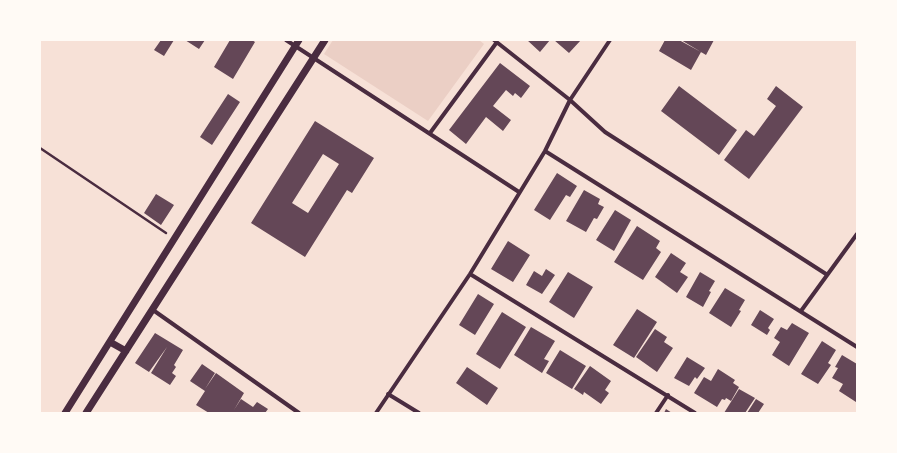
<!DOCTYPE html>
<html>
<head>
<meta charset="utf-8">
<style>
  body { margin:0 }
  #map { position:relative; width:897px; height:453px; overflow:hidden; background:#f7e1d7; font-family:"Public Sans",sans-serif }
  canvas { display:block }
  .frame { position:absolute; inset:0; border:41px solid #fffaf5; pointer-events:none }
</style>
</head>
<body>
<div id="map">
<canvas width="897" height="453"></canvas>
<div class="frame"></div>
</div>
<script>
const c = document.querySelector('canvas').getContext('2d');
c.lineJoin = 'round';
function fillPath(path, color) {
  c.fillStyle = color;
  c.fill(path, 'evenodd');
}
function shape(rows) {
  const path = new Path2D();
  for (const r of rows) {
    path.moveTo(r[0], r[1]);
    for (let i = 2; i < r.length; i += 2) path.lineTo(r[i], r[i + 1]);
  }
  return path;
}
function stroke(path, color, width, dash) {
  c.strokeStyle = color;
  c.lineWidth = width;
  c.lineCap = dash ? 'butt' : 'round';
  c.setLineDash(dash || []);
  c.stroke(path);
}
const green = shape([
  [333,40,479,40,484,44,428,121,324,54]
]);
const building = shape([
  [161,40,174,40,164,56,154,50],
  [185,40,205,40,199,49],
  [230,40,252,40,255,42,233,79,214,67],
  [527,40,550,40,540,52],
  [554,40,581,40,569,53],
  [665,40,679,40,701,52,691,70,659,51],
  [681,40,714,40,706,55],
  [500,63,530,86,521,98,515,93,513,96,506,90,493,106,511,120,503,131,486,117,466,144,449,130],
  [679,86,737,130,719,155,661,111],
  [776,86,803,107,749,179,724,160,746,130,754,136,776,106,767,99],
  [228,94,240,102,212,145,200,137],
  [315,121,374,158,352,193,347,190,305,257,251,223],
  [323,154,339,164,308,213,292,203],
  [557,173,577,186,570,197,566,195,550,220,534,210],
  [584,190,600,199,598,204,604,207,597,219,594,218,586,232,566,221],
  [156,194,174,205,161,225,144,213],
  [615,210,631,220,614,251,596,240],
  [637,226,660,241,656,248,661,252,643,280,614,262],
  [508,241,530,255,513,282,491,269],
  [671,253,686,263,680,272,688,277,677,293,655,277],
  [546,269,555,275,542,294,526,285,534,271,542,276],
  [568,272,593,287,574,318,549,302],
  [700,272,715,281,709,291,711,292,703,307,686,297],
  [725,288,745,300,739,310,741,311,731,327,709,313],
  [478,294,494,304,475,335,459,325],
  [637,309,657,322,634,358,613,345],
  [760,310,774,319,768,328,770,330,767,335,751,325],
  [502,312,526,327,500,369,476,354],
  [792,323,809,333,789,366,772,355,780,342,774,338,781,327,787,330],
  [531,327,555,341,544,359,549,361,542,373,514,355],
  [655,329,667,337,664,342,673,348,657,372,636,357],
  [155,333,183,350,174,365,176,367,172,373,176,376,170,385,151,373,167,347,149,372,135,363],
  [822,341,836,350,828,363,831,365,818,384,801,374],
  [560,350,586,366,572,389,546,373],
  [842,355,857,364,856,402,839,391,843,384,832,378,838,368,835,367],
  [687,357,705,368,697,379,695,377,689,386,674,378],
  [202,364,215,373,205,389,216,373,244,393,234,410,241,399,253,407,257,402,268,409,265,413,209,413,196,405,205,391,190,381],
  [590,366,611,381,605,390,609,393,601,404,584,392,583,395,574,389],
  [467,367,498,388,487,405,456,383],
  [718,369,735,380,733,383,739,387,731,401,726,398,725,400,722,399,717,407,694,393,704,377,711,381],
  [739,389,755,398,745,413,724,413],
  [756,399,764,404,758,413,747,413],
  [666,409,672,413,664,413]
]);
const path = shape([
  [40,148,166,233]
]);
const minor = shape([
  [286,40,519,192],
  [494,40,570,100,605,132,826,274],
  [430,133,497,42],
  [545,151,857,347],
  [470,274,695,413],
  [153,310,299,413],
  [801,311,857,234],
  [388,394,419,413],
  [376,413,470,274,545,151,570,100,610,40],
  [656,413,668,395]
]);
const tertiary = shape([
  [110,342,126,351],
  [65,413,299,40],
  [86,413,325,40]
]);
fillPath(green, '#ebcfc5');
fillPath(building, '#644757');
stroke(path, '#4a2c40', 2.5);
stroke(minor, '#4a2c40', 4);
stroke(tertiary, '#4a2c40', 7);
</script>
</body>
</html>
